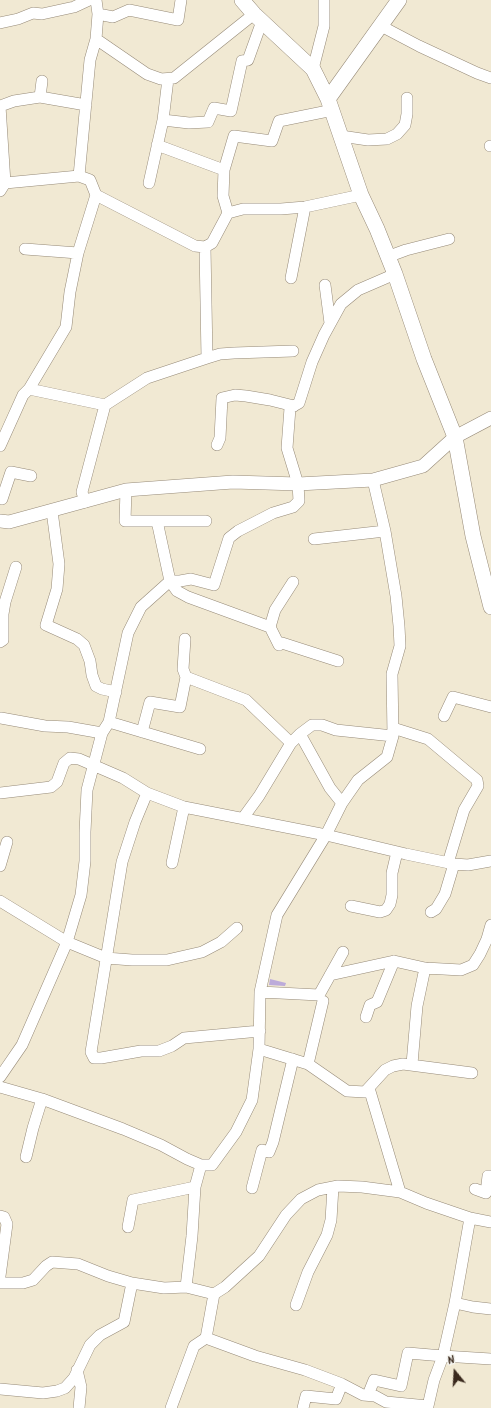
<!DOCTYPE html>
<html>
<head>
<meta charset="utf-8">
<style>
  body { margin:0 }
  #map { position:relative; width:491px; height:1408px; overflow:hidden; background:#f1e9d3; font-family:Kalam,sans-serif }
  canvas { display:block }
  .north { position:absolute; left:435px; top:1352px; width:40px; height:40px; -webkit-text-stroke:3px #f6f6f2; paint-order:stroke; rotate:342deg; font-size:11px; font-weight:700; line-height:16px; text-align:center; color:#3b2a1e }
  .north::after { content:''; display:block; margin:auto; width:14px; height:18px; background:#3b2a1e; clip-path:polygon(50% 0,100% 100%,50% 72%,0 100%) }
</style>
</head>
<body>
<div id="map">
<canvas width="491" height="1408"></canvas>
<div class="north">N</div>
</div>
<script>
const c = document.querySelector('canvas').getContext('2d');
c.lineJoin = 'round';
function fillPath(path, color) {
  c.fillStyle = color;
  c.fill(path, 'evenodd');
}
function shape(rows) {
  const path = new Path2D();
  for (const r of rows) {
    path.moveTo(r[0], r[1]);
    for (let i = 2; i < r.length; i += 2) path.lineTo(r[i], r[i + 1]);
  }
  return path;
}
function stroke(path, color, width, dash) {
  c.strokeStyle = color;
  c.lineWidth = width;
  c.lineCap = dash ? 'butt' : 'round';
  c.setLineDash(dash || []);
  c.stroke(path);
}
const building = shape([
  [270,979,286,983,285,986,269,985]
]);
const minor = shape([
  [98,14,113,17,129,10,178,20,181,0],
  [0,23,18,19,33,13,42,14,74,7,89,0],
  [381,26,419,46,477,73,491,78],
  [96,39,147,74,161,79,174,78,254,14],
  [313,69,324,26,324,0],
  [40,97,86,105],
  [163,120,189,123,208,122,214,108,231,111,242,61,248,60,262,21],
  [341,136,368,140,387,139,397,134,405,125,407,114,407,98],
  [157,145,224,170],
  [490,146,491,146],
  [5,183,0,106,14,101,40,97,42,81],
  [149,183,163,120,168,79],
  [0,191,5,183,79,176,90,60,96,39,98,14,96,0],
  [96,195,195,246,205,247,212,243,228,213,243,209,281,209,305,207,361,195],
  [228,213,223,196,224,170,234,136,272,141,279,121,333,110],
  [25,249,78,253],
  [387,257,406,250,449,239],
  [291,278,305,207],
  [325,285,330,323],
  [207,358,220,354,234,353,293,351],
  [29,389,66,327,70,292,78,253,96,195,90,180,79,176],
  [105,405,147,378,207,358,205,247],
  [217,445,220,438,222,398,235,395,246,396,270,400,294,406],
  [0,446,23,395,29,389,105,405,82,492,85,502],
  [126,490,125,521,206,521],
  [0,498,2,499,11,472,31,476],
  [52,511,59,564,57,589,46,625,77,639,84,645,90,661,92,675,96,686,102,689,116,692],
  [157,521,170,581,177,591,188,597,270,627,275,610,293,582],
  [314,539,385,531],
  [270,627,279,645,282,643,338,661],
  [185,639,183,669,186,677,246,700,291,743],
  [0,642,3,640,3,614,5,602,16,567],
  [444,716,453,697,491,707],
  [1,718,45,726,68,727,102,733],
  [109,722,200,749],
  [393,728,428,739,477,780,478,786,464,810,448,863],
  [142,732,150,702,180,707,186,677],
  [300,734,330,788,342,803],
  [0,793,51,787,57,782,64,763,70,758,79,759,123,778,147,793,184,807,326,835,406,854,454,864,468,865,491,861],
  [147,793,135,822,122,862,91,1052,94,1058,101,1058,141,1051,159,1051,172,1046,184,1038,260,1031],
  [243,818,259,796,291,743,300,734,312,725,322,725,336,730,393,736],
  [172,863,184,807],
  [0,866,7,842],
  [0,901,67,942,81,895,85,861,85,832,87,790,102,733,109,722,128,633,141,607,170,581,180,581,191,579,214,585,229,538,238,531,273,513,293,507,299,501,298,484,287,448,290,408,299,403,312,362,324,335,341,304,358,290,395,274],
  [351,906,380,912,386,910,390,904,392,895,392,873,397,852],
  [431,912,436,909,445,894,454,864],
  [330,975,394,961],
  [260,992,319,995,343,952],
  [366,1017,370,1005,377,1002,394,961,425,968,461,970,473,965,480,954,487,939,491,925],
  [259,1049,308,1064,323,1001],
  [308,1064,347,1091,365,1092,385,1070,393,1066,403,1064,472,1073],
  [412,1064,417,1006,425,968],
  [0,1077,22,1045,67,942,106,958,132,960,167,960,202,952,221,942,237,928],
  [0,1087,42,1099,123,1129,161,1145,187,1159,201,1165,212,1165,236,1132,252,1100,259,1049,260,992,277,915,326,835,342,803,358,780,387,757,393,736,392,674,400,646,399,626,396,596,385,531,373,480],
  [369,1088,400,1192],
  [26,1157,33,1128,42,1099],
  [252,1188,262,1150,269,1152,273,1142,293,1059],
  [475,1189,486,1193,488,1176,491,1176],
  [0,1216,4,1217,7,1224,0,1276],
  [128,1227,133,1200,195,1187],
  [0,1283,23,1283,33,1280,46,1266,52,1262,78,1264,108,1276,132,1283,164,1288,186,1287,214,1294,225,1287,259,1256,286,1215,301,1199,318,1190,338,1186,362,1187,400,1192,426,1203,470,1218,491,1222],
  [186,1287,192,1236,195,1187,201,1165],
  [455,1303,473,1307,491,1309],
  [296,1305,308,1272,327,1235,331,1220,333,1187],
  [206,1338,255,1356,305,1370,342,1384,363,1395,375,1396,386,1402,428,1406,427,1408],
  [77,1370,81,1387,79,1408],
  [0,1389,43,1393,57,1391,65,1388,74,1378,90,1345,100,1335,124,1322,132,1283],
  [368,1395,374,1380,401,1386,408,1353,443,1356,455,1303,470,1218],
  [421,1407,428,1406,434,1380,443,1356,491,1359],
  [171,1408,194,1346,206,1338,214,1294],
  [303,1408,306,1396,336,1399,342,1384]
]);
const tertiary = shape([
  [0,521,9,522,126,490,233,482,298,484,373,480,423,466,455,437,491,418]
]);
const secondary = shape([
  [242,0,254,14,313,69,328,99,361,195,377,229,395,274,424,359,455,437,473,536,491,607],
  [328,99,399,0]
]);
fillPath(building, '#bcabda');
stroke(minor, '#968a78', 12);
stroke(tertiary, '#968a78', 14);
stroke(secondary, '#968a78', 16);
stroke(minor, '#fff', 11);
stroke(tertiary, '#fff', 13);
stroke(secondary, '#fff', 15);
</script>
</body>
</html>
